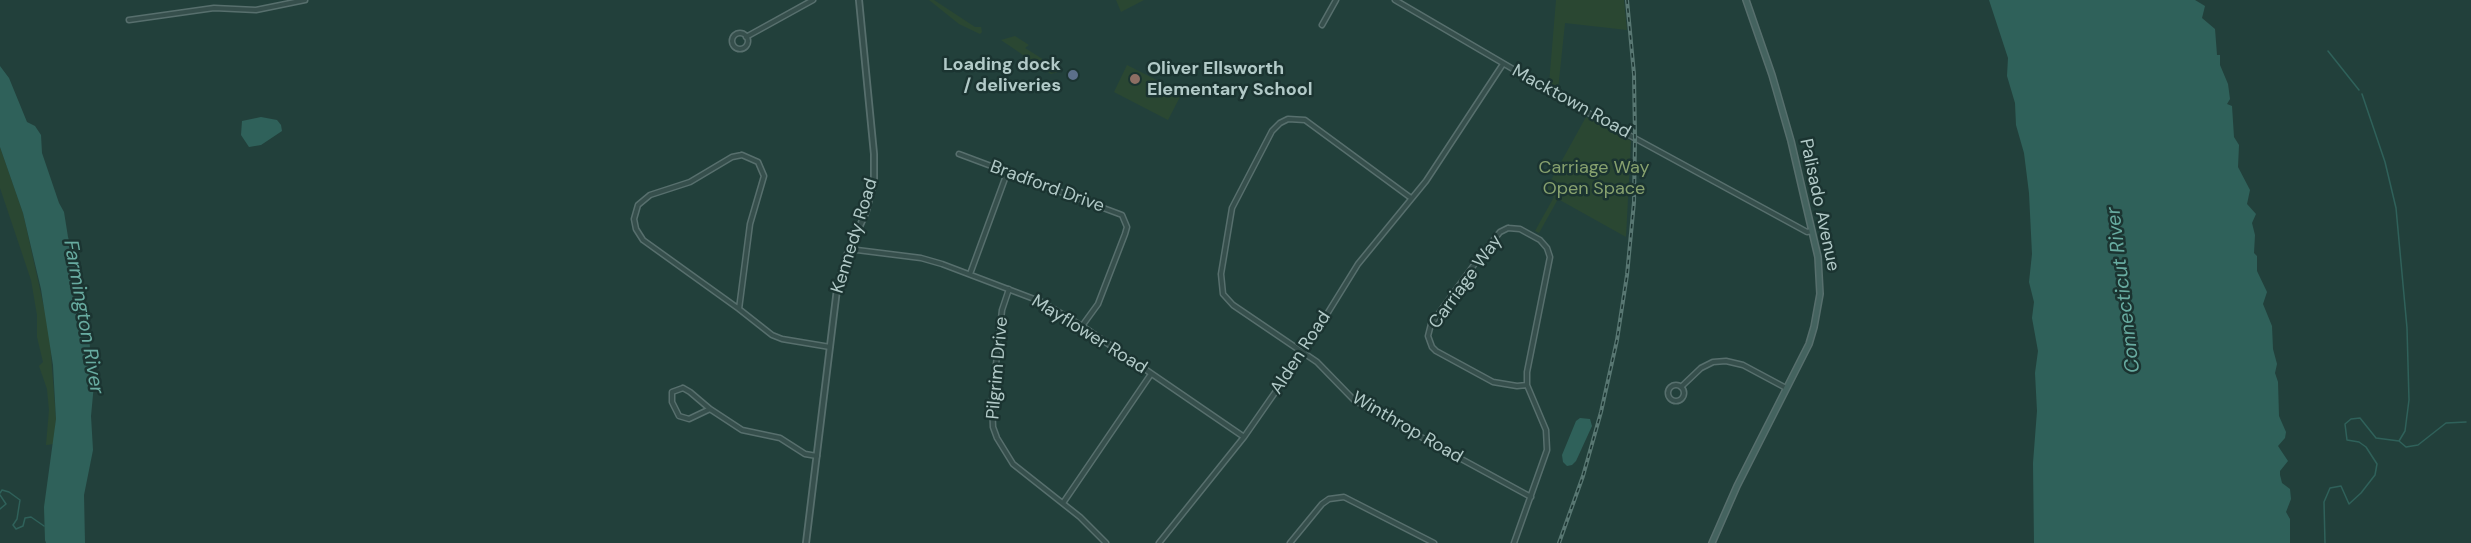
<!DOCTYPE html>
<html>
<head>
<meta charset="utf-8">
<style>
  body { margin:0 }
  canvas { display:block; background:#22403b }
</style>
</head>
<body>
<canvas width="2471" height="543"></canvas>
<script>
const c = document.querySelector('canvas').getContext('2d');
c.lineJoin = 'round';
function fillPath(path, color) {
  c.fillStyle = color;
  c.fill(path, 'evenodd');
}
function shape(rows) {
  const path = new Path2D();
  for (const r of rows) {
    if (r.length === 3) {
      path.moveTo(r[0] + r[2], r[1]);
      path.arc(r[0], r[1], r[2], 0, 2 * Math.PI);
      continue;
    }
    path.moveTo(r[0], r[1]);
    for (let i = 2; i < r.length; i += 2) path.lineTo(r[i], r[i + 1]);
  }
  return path;
}
function stroke(path, color, width, dash) {
  c.strokeStyle = color;
  c.lineWidth = width;
  c.lineCap = dash ? 'butt' : 'round';
  c.setLineDash(dash || []);
  c.stroke(path);
}
function write(font, color, halo, rows, align = 'center') {
  c.font = font + ' "DM Sans",sans-serif';
  c.lineWidth = 5;
  c.setLineDash([]);
  c.textBaseline = 'middle';
  c.strokeStyle = halo;
  c.fillStyle = color;
  for (const [text, x, y, turn = 0] of rows) {
    c.save();
    c.translate(x, y);
    c.rotate((+turn || 0) * Math.PI / 180);
    c.textAlign = isNaN(turn) ? turn : align;
    if (halo) c.strokeText(text, 0, 0);
    c.fillText(text, 0, 0);
    c.restore();
  }
}
const green = shape([
  [929,0,934,0,975,27,981,27,982,32,980,34,959,24],
  [1116,0,1144,0,1121,12],
  [1556,0,1624,0,1627,30,1565,23,1558,90,1549,84],
  [1015,36,1029,45,1025,48,1052,65,1057,63,1058,72,1051,74,1001,40],
  [1127,65,1182,93,1168,120,1114,92],
  [1586,117,1631,141,1626,237,1558,199,1539,233,1535,231,1554,197,1545,191],
  [0,147,23,213,49,330,56,419,54,444,46,445,49,410,47,389,39,366,43,362,37,337,37,315,31,280,0,188]
]);
const water = shape([
  [1989,0,2195,0,2205,6,2202,18,2215,29,2217,55,2220,55,2220,65,2228,84,2230,99,2227,104,2232,106,2234,137,2239,145,2238,167,2250,190,2247,204,2256,214,2252,223,2255,235,2254,253,2257,256,2257,271,2267,292,2263,304,2272,326,2273,349,2277,364,2275,373,2278,382,2279,416,2286,432,2285,438,2278,446,2288,461,2280,471,2280,475,2282,483,2290,489,2291,499,2286,512,2290,519,2290,543,2034,543,2033,463,2037,411,2035,373,2038,351,2032,318,2034,302,2029,282,2032,254,2029,193,2024,153,2016,125,2015,103,2007,76,2008,58],
  [0,66,9,78,27,122,35,126,41,135,42,153,59,203,64,212,68,237,79,276,80,291,85,302,94,384,91,416,93,450,84,495,85,543,46,543,45,540,44,507,56,419,53,365,41,289,23,213,0,147],
  [261,117,277,120,281,125,282,131,261,145,249,147,241,135,242,121],
  [1580,418,1590,419,1592,426,1576,461,1572,465,1567,466,1563,462,1562,455,1576,421]
]);
const stream = shape([
  [2328,51,2359,90],
  [2362,94,2385,162,2396,208,2407,328,2409,400,2405,431,2399,441],
  [0,493,2,490,9,492,20,500,17,519,13,525,16,529,23,526,25,518,31,517,44,526],
  [0,495,6,504,0,509],
  [2325,543,2324,502,2330,488,2341,486,2349,504,2361,493,2375,475,2377,464,2366,447,2359,442,2347,440,2345,424,2351,419,2360,418,2376,438,2399,441,2406,447,2418,445,2446,423,2466,422]
]);
const minor = shape([
  [1395,0,1583,110,1807,232,1812,231],
  [129,20,214,8,256,10,305,0],
  [1322,25,1336,0],
  [740,41,8],
  [746,37,813,0],
  [959,154,1122,215,1127,227,1125,234,1098,304,1082,326],
  [742,155,758,162,764,176,750,224,739,309,643,240,636,229,634,219,638,205,650,195,690,182,732,157,742,155],
  [1411,198,1305,120,1288,119,1280,123,1272,131,1232,208,1221,274,1223,294,1233,305,1317,362,1355,401,1531,497],
  [1508,228,1520,229,1540,240,1547,248,1550,257,1527,372,1527,385,1517,386,1493,382,1436,351,1432,347,1428,336,1431,324,1479,258,1500,232,1508,228],
  [849,249,921,258,942,264,1042,302,1082,326,1244,437],
  [970,274,1007,173],
  [1009,289,1002,310,992,401,993,427,997,438,1013,464,1080,517,1106,543],
  [739,309,772,335,782,339,830,347],
  [1676,393,8],
  [1681,387,1701,368,1713,362,1726,361,1743,365,1786,388],
  [683,388,690,392,710,409,689,419,679,416,672,402,672,392,683,388],
  [710,409,742,430,780,438,805,454,817,456],
  [1063,503,1151,374],
  [1159,543,1244,437,1306,348,1358,264,1426,181,1503,64],
  [1290,543,1322,504,1329,499,1344,497,1434,543],
  [1514,543,1547,450,1546,430,1527,385]
]);
const tertiary = shape([
  [806,543,837,289,846,257,866,212,874,180,874,154,859,0]
]);
const secondary = shape([
  [1712,543,1737,486,1809,344,1814,327,1820,294,1818,257,1791,141,1772,75,1746,0]
]);
const rail = shape([
  [1559,543,1583,476,1601,412,1617,340,1627,275,1634,202,1635,138,1634,74,1627,0]
]);
const markers = [
  [1073,75,6,"#5c6f8a"],
  [1135,79,6,"#8d6e63"]
];
const poiNames = [
  ["Loading dock",1061,65],
  ["/ deliveries",1061,86],
  ["Oliver Ellsworth",1147,69,"left"],
  ["Elementary School",1147,90,"left"]
];
const streetNames = [
  ["Macktown Road",1571,102,29],
  ["Bradford Drive",1047,187,20],
  ["Palisado Avenue",1819,205,78],
  ["Kennedy Road",855,236,-73],
  ["Carriage Way",1466,282,-54],
  ["Mayflower Road",1089,335,32],
  ["Alden Road",1301,353,-57],
  ["Pilgrim Drive",998,368,-85],
  ["Winthrop Road",1407,428,30]
];
const parkNames = [
  ["Carriage Way",1594,168],
  ["Open Space",1594,189]
];
const waterNames = [
  ["Connecticut River",2124,290,-97],
  ["Farmington River",83,317,80]
];
fillPath(green, '#2a4732');
fillPath(water, '#2f615a');
stroke(stream, '#2f615a', 1.5);
stroke(minor, '#576f6d', 7);
stroke(tertiary, '#576f6d', 8);
stroke(secondary, '#576f6d', 8);
stroke(minor, '#364f4c', 4);
stroke(tertiary, '#364f4c', 4.5);
stroke(secondary, '#44635f', 5);
stroke(rail, '#587772', 4);
stroke(rail, '#1b3431', 1.5, [4.5]);
for (const [x, y, r, color] of markers) {
  const dot = new Path2D();
  dot.arc(x, y, r, 0, 2 * Math.PI);
  c.fillStyle = color;
  c.fill(dot);
  stroke(dot, '#1b3431', 2);
}
write('bold 18px', '#b2cac8', '#1b3431', poiNames, 'right');
write('18px', '#b2cac8', '#1b3431', streetNames);
write('18px', '#88a26f', '#1b3431', parkNames);
write('italic 20px', '#68aca1', '#1b3431', waterNames);
</script>
</body>
</html>
